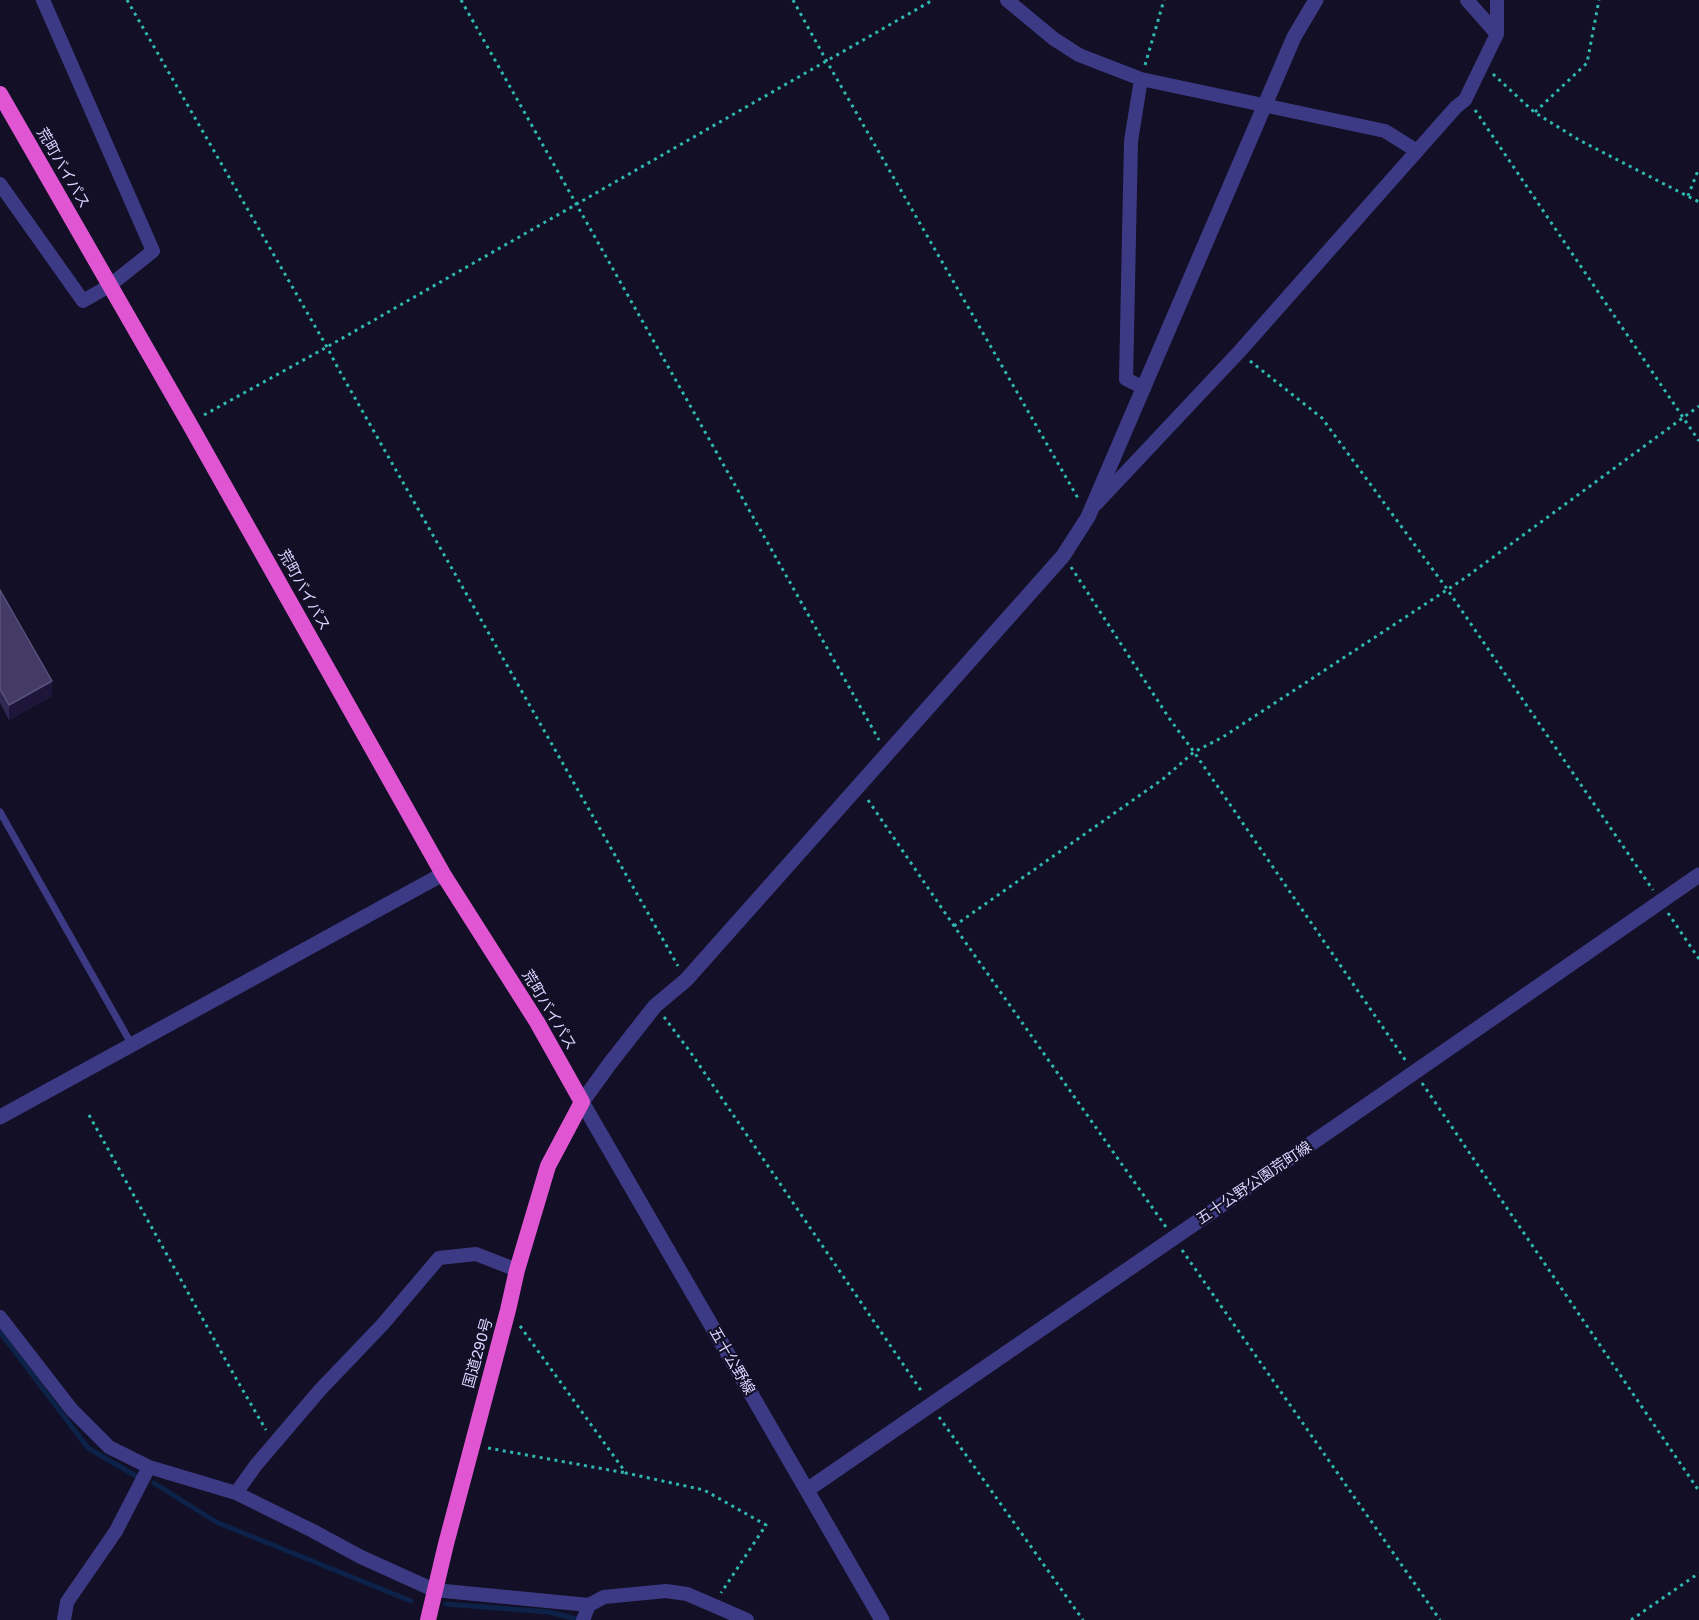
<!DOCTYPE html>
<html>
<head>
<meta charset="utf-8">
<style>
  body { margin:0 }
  canvas { display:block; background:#130f26 }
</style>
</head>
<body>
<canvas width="1699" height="1620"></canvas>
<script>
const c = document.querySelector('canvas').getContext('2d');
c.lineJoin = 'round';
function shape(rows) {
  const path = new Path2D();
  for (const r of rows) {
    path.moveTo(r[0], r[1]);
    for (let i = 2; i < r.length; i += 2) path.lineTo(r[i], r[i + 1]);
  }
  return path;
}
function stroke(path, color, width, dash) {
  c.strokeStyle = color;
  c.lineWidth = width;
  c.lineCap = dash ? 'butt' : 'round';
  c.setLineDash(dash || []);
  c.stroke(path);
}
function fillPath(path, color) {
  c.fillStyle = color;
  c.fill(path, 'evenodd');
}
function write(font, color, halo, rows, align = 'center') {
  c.font = font + ' "Golos Text","Noto Sans JP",sans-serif';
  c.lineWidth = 4.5;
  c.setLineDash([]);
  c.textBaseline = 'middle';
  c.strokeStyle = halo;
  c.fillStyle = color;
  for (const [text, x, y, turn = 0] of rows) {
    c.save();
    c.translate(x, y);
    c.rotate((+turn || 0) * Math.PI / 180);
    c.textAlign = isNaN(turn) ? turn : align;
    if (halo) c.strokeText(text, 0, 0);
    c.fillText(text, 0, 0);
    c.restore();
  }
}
const stream = shape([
  [0,1332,88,1448,136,1476],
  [154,1483,216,1522,411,1601],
  [446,1604,549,1612,581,1620]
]);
const path = shape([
  [127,0,327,347,339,370,678,966],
  [461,0,879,740],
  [793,0,826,60,1079,500],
  [1145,65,1164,0],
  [1493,74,1534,112,1579,140,1699,202],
  [1475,110,1699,441],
  [1535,112,1587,63,1599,0],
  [1688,196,1699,168],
  [1250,361,1322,418,1447,589,1653,890],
  [204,415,327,347,933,0],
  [1071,567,1169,718,1194,752,1406,1061],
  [868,800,954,926,1166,1227],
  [1668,913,1699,959],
  [954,926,1163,779,1194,752,1223,737,1462,580,1699,406],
  [664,1017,691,1053,922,1392],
  [1422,1083,1699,1491],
  [89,1115,234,1375,266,1430],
  [1182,1250,1440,1620],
  [520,1326,626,1473,704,1490,766,1525,721,1593],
  [939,1417,1083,1620],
  [488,1448,626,1473],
  [1631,1620,1699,1573]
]);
const service = shape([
  [0,812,132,1045]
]);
const minor = shape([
  [1007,0,1054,39,1079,55,1141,79,1385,131,1417,151],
  [1467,0,1497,34],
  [1141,79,1131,141,1126,379,1144,388],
  [0,184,83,301,109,286,153,251,43,0],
  [1096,504,1239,352,1456,107,1465,100,1497,34,1497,0],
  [0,1317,72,1410,109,1447,149,1467,236,1493,313,1531,361,1557,434,1590,589,1605,604,1597,666,1591,687,1594,747,1620],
  [236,1493,256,1465,320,1390,383,1324,439,1258,476,1254,517,1270],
  [64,1620,67,1602,116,1531,149,1467],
  [583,1620,589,1605]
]);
const tertiary = shape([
  [0,1117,443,874],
  [807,1490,1386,1092,1699,875],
  [882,1620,582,1102,611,1062,655,1006,686,980,1063,556,1088,517,1294,37,1316,0]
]);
const trunk = shape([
  [0,94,189,423,443,874,537,1022,582,1102,548,1166,517,1270,508,1310,446,1544,428,1620]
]);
const wall = shape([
  [0,590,52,696,9,720,0,703]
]);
const shadedWall = shape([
  [52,681,52,696,9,720,9,705]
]);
const building = shape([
  [0,590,52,681,9,705,0,689,0,590]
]);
const streetNames = [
  ["荒町バイパス",63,168,60],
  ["荒町バイパス",304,590,61],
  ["荒町バイパス",549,1010,59],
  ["五十公野公園荒町線",1254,1183,-34],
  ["国道290号",478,1353,-74],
  ["五十公野線",732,1361,60]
];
stroke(stream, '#0c2248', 5);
stroke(path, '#2fb8b0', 3, [3, 4.5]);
stroke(service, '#3d3a85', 7);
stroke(minor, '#3d3a85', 14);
stroke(tertiary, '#3d3a85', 15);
stroke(trunk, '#e055d1', 16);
fillPath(wall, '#312854');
fillPath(shadedWall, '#1d163a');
fillPath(building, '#433a66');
stroke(building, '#5a527e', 1.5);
write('15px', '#d9d4ff', '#130f26', streetNames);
</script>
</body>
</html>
